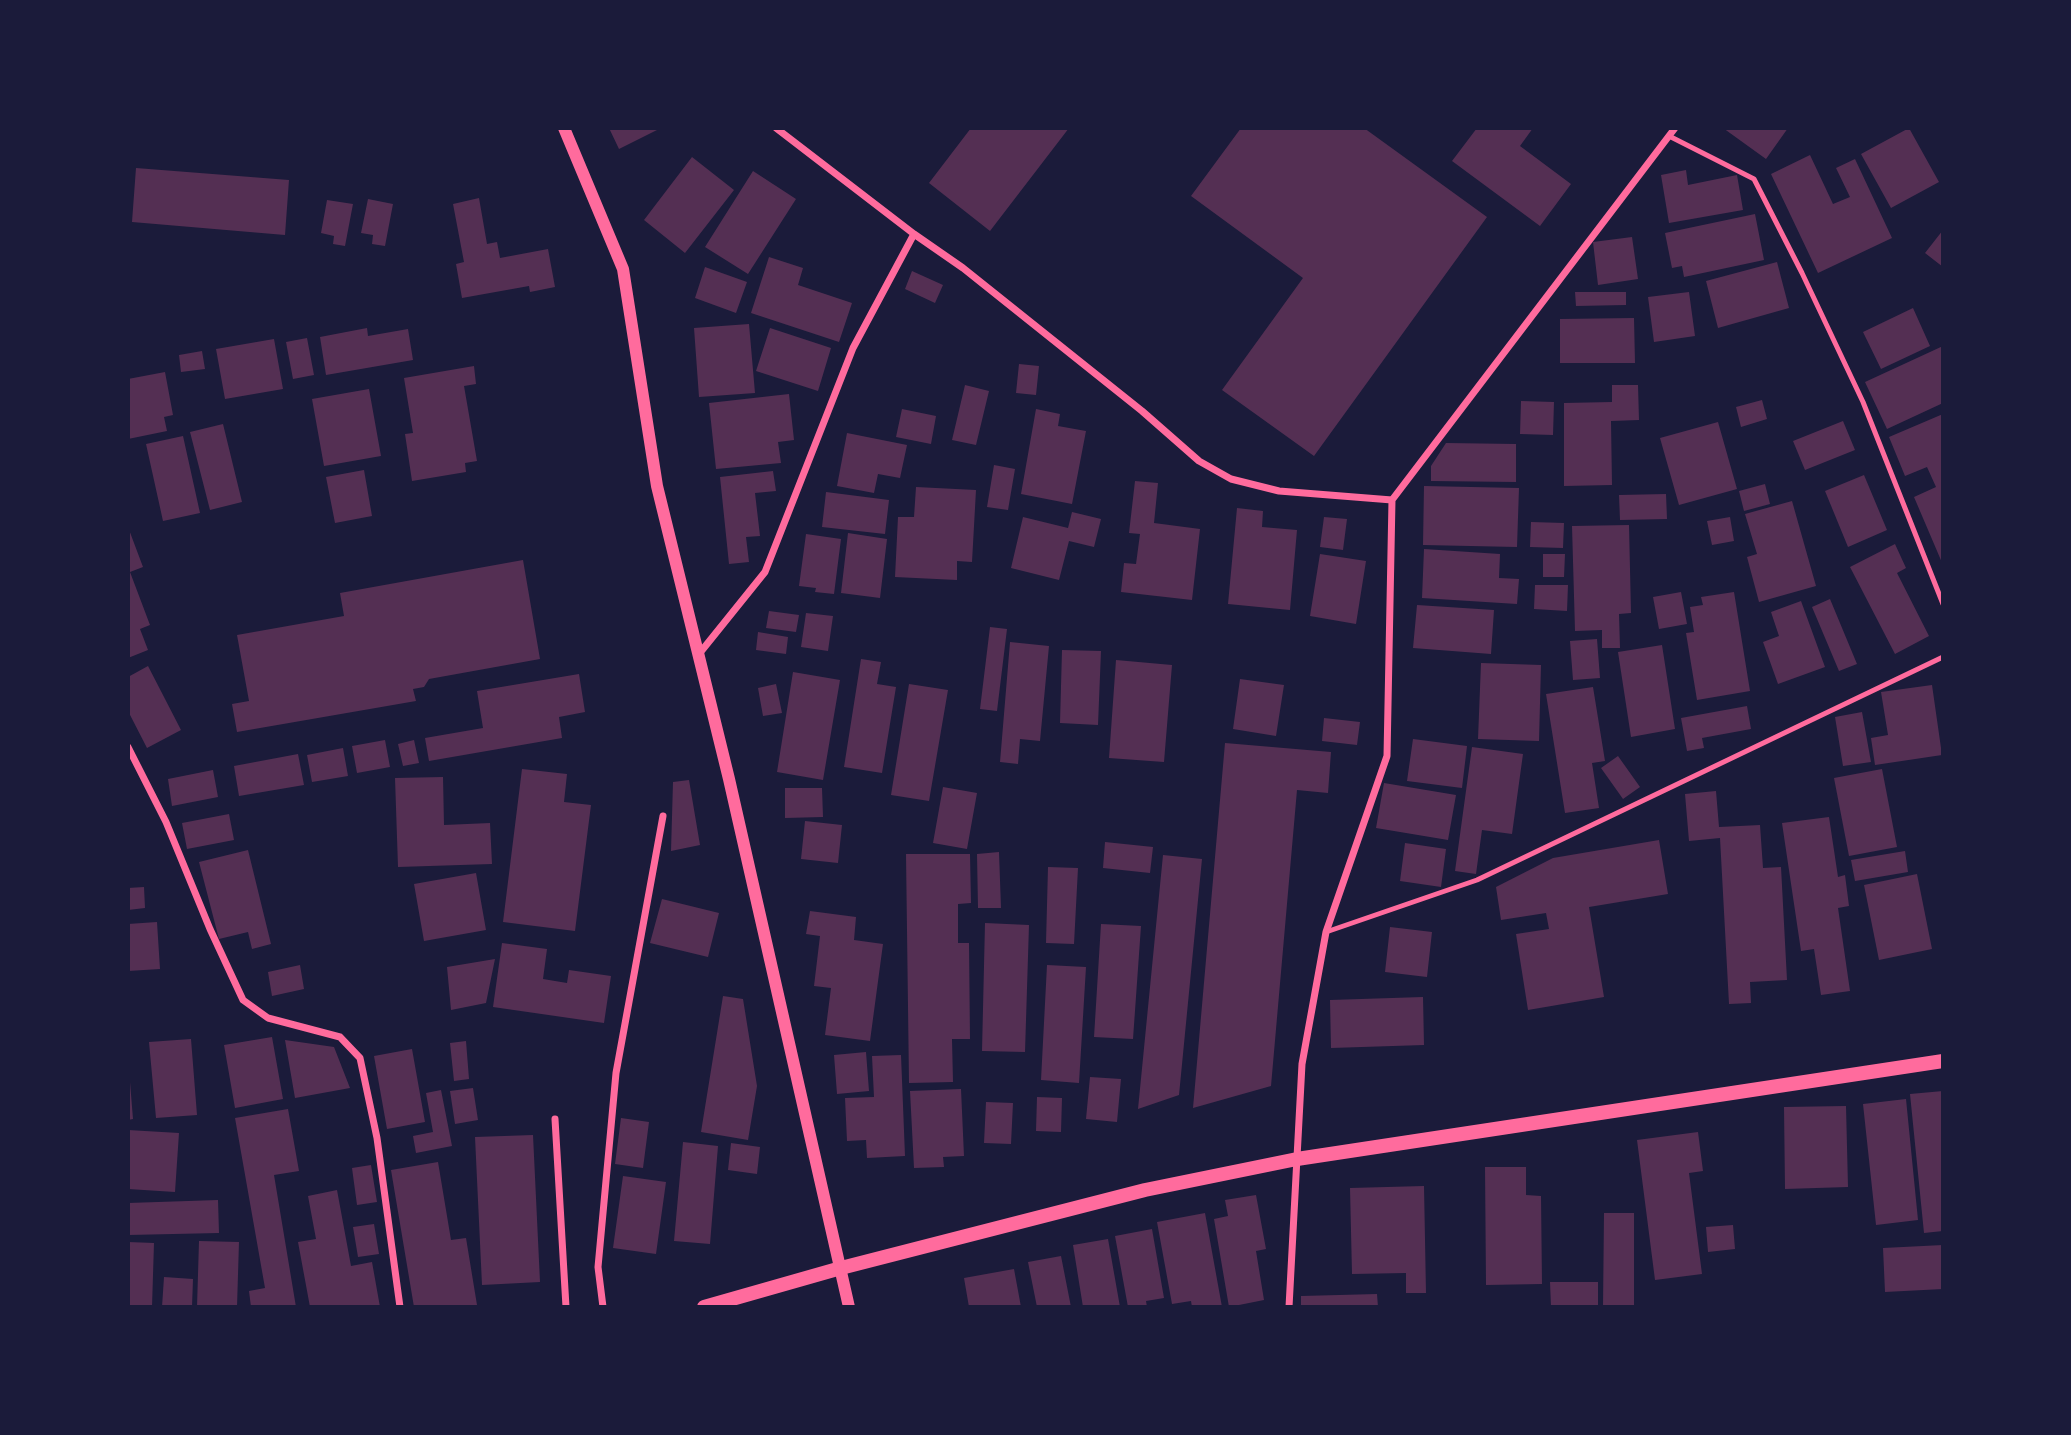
<!DOCTYPE html>
<html>
<head>
<meta charset="utf-8">
<style>
  body { margin:0 }
  #map { position:relative; width:2071px; height:1435px; overflow:hidden; background:#1b1b3a; font-family:Spectral,serif }
  canvas { display:block }
  .frame { position:absolute; inset:0; border:130px solid #1b1b3a; pointer-events:none }
</style>
</head>
<body>
<div id="map">
<canvas width="2071" height="1435"></canvas>
<div class="frame"></div>
</div>
<script>
const c = document.querySelector('canvas').getContext('2d');
c.lineJoin = 'round';
function fillPath(path, color) {
  c.fillStyle = color;
  c.fill(path, 'evenodd');
}
function shape(rows) {
  const path = new Path2D();
  for (const r of rows) {
    path.moveTo(r[0], r[1]);
    for (let i = 2; i < r.length; i += 2) path.lineTo(r[i], r[i + 1]);
  }
  return path;
}
function stroke(path, color, width, dash) {
  c.strokeStyle = color;
  c.lineWidth = width;
  c.lineCap = dash ? 'butt' : 'round';
  c.setLineDash(dash || []);
  c.stroke(path);
}
const building = shape([
  [609,128,661,128,619,149],
  [971,128,1069,128,990,231,929,183],
  [1241,128,1364,128,1487,217,1314,456,1222,390,1303,278,1191,196],
  [1477,128,1533,128,1520,146,1571,184,1540,226,1452,161],
  [1723,128,1788,128,1766,159],
  [1909,128,1939,182,1891,208,1861,154],
  [1810,155,1833,204,1850,197,1836,168,1855,159,1892,238,1818,273,1771,174],
  [692,157,734,190,685,253,644,220],
  [136,168,289,180,285,235,132,222],
  [1686,170,1688,185,1737,175,1743,210,1669,223,1661,175],
  [753,171,796,199,748,274,705,247],
  [479,198,487,244,497,242,500,258,548,249,555,287,530,292,529,286,462,298,456,264,464,262,453,204],
  [368,199,393,204,385,246,372,244,373,235,361,233],
  [327,200,353,204,345,246,333,244,334,236,321,233],
  [1755,214,1764,260,1684,277,1682,266,1672,268,1665,233],
  [1943,230,1943,267,1925,253],
  [1632,237,1638,279,1598,285,1593,242],
  [769,257,803,268,798,285,852,303,839,342,751,313],
  [1777,262,1789,308,1718,328,1706,281],
  [705,267,747,282,736,313,695,298],
  [912,271,943,285,935,303,905,289],
  [1575,292,1626,292,1626,305,1576,306],
  [1689,292,1695,336,1654,342,1648,297],
  [1913,308,1930,346,1881,369,1863,332],
  [1634,318,1635,363,1560,363,1560,319],
  [749,324,755,393,699,397,694,328],
  [367,328,368,336,408,329,413,360,326,375,320,337],
  [770,328,831,348,818,391,756,371],
  [307,338,314,375,293,379,286,342],
  [274,339,283,389,225,399,216,349],
  [1943,346,1943,403,1887,429,1865,382],
  [202,351,205,369,181,372,179,355],
  [1019,364,1039,366,1036,395,1016,393],
  [474,366,476,384,464,386,477,461,465,463,466,472,412,481,405,434,413,433,404,378],
  [165,372,173,415,164,417,167,431,128,439,128,379],
  [965,385,989,391,976,445,952,440],
  [1612,385,1638,385,1639,420,1611,421,1612,485,1564,486,1564,403,1612,402],
  [369,389,381,456,324,466,312,399],
  [789,394,794,440,778,442,781,463,716,469,709,403],
  [1762,400,1767,419,1741,427,1736,407],
  [1521,401,1554,402,1553,435,1520,434],
  [902,409,936,416,931,444,896,437],
  [1036,409,1060,414,1058,426,1086,431,1072,504,1021,494],
  [1943,414,1943,565,1914,497,1936,487,1927,467,1905,476,1889,437],
  [1843,421,1855,450,1805,470,1793,441],
  [1718,422,1737,489,1679,505,1660,438],
  [223,424,242,502,210,510,190,432],
  [847,433,907,445,900,478,878,474,874,493,837,486],
  [183,436,200,513,163,521,146,444],
  [1446,443,1516,444,1516,482,1431,481,1431,466],
  [994,465,1015,469,1008,510,987,507],
  [364,470,372,516,335,523,326,477],
  [773,471,776,491,755,493,760,536,746,537,749,562,729,564,720,477],
  [1864,475,1887,530,1848,547,1825,491],
  [1135,481,1158,483,1154,523,1200,529,1192,600,1121,592,1124,563,1136,564,1140,534,1129,533],
  [1765,484,1770,504,1744,511,1739,491],
  [1424,486,1519,488,1517,547,1423,545],
  [916,487,976,490,972,562,957,561,957,580,895,577,898,517,914,517],
  [826,492,889,500,885,534,822,527],
  [1666,494,1667,519,1620,520,1619,495],
  [1792,501,1816,586,1759,602,1747,557,1757,554,1745,514],
  [1237,508,1263,511,1262,527,1297,530,1290,610,1228,604],
  [1072,512,1101,519,1094,547,1069,541,1059,580,1011,568,1023,517,1068,528],
  [1324,517,1347,519,1343,550,1320,547],
  [1730,517,1734,541,1712,545,1707,521],
  [1531,522,1564,523,1563,548,1530,547],
  [1629,525,1631,613,1619,614,1620,648,1602,648,1602,630,1575,631,1572,526],
  [128,527,143,567,130,572,150,625,140,629,148,650,128,658],
  [848,533,887,539,880,598,841,593],
  [806,534,841,539,834,594,815,592,816,588,799,586],
  [1895,544,1906,568,1897,573,1929,636,1895,654,1850,567],
  [1424,549,1500,554,1499,578,1519,579,1517,604,1422,598],
  [1320,554,1366,561,1356,624,1310,616],
  [1543,554,1565,554,1564,577,1543,577],
  [523,560,540,659,429,679,424,687,413,689,416,701,237,732,232,704,249,701,237,635,344,616,340,593],
  [1535,585,1568,585,1567,611,1534,609],
  [1681,592,1687,624,1659,629,1653,597],
  [1734,592,1750,691,1697,700,1686,633,1694,632,1690,607,1703,605,1701,597],
  [1830,599,1857,664,1839,671,1812,607],
  [1801,601,1825,667,1778,684,1763,642,1779,636,1771,612],
  [1417,605,1494,610,1491,654,1413,648],
  [769,611,799,615,796,632,766,628],
  [806,613,833,616,828,651,801,647],
  [990,627,1007,629,997,711,980,709],
  [758,632,788,637,786,654,756,650],
  [1597,639,1600,678,1573,680,1570,641],
  [1010,642,1049,646,1040,741,1020,739,1018,764,1000,762],
  [1662,645,1675,729,1631,737,1618,652],
  [1062,650,1101,651,1098,725,1060,723],
  [861,659,881,662,877,684,896,687,882,773,844,767],
  [1116,660,1172,665,1164,762,1109,758],
  [1481,663,1541,665,1539,741,1478,739],
  [148,666,181,730,147,748,128,711,128,677],
  [793,672,840,680,823,780,777,772],
  [579,674,585,712,559,717,562,738,429,761,425,738,483,728,477,691],
  [1240,679,1284,685,1276,736,1233,729],
  [776,684,782,713,763,716,758,688],
  [909,684,948,690,929,801,891,795],
  [1932,685,1942,755,1875,765,1871,738,1888,735,1881,692],
  [1593,687,1605,761,1592,763,1599,808,1565,813,1546,694],
  [1747,706,1751,729,1702,738,1704,748,1687,751,1681,718],
  [1862,712,1871,762,1843,766,1835,717],
  [1324,718,1360,722,1357,745,1322,741],
  [1413,739,1467,746,1462,788,1407,781],
  [385,740,390,767,357,773,352,746],
  [414,740,419,763,403,766,398,744],
  [1225,743,1331,752,1328,793,1297,790,1271,1086,1193,1108],
  [1472,747,1523,754,1512,834,1482,830,1476,874,1455,871],
  [343,748,348,776,312,782,307,755],
  [298,754,304,785,239,796,234,766],
  [1618,756,1640,787,1623,799,1601,768],
  [522,769,567,774,564,802,591,805,575,931,503,922],
  [1882,769,1897,847,1849,856,1834,778],
  [213,770,218,797,172,806,168,779],
  [443,777,444,825,490,823,492,864,398,867,395,778],
  [689,780,700,845,671,851,673,782],
  [1384,783,1456,795,1448,840,1376,828],
  [943,787,977,793,967,849,933,843],
  [785,788,822,788,823,817,785,818],
  [1716,791,1719,827,1760,825,1763,868,1781,867,1787,980,1750,982,1751,1003,1729,1004,1720,838,1689,841,1685,794],
  [229,814,234,840,187,849,182,823],
  [1829,817,1838,877,1845,875,1849,906,1838,908,1850,991,1821,995,1814,949,1801,951,1782,823],
  [805,821,842,825,838,863,801,859],
  [1659,840,1668,894,1589,907,1604,997,1528,1010,1516,934,1549,929,1546,913,1501,920,1496,887,1553,858],
  [1105,842,1153,847,1150,873,1103,868],
  [1405,843,1446,849,1441,887,1400,881],
  [248,850,271,944,252,949,248,932,219,939,199,862],
  [1905,851,1908,872,1855,881,1851,860],
  [999,852,1001,908,978,908,977,854],
  [906,854,970,854,971,903,958,904,958,943,969,943,970,1039,952,1039,953,1082,909,1083],
  [1163,855,1202,859,1179,1095,1138,1109],
  [1048,867,1078,868,1074,944,1046,943],
  [476,873,486,930,424,941,414,884],
  [1917,874,1932,949,1879,960,1864,885],
  [144,887,145,908,128,910,128,888],
  [662,899,719,913,708,957,650,943],
  [810,911,856,917,854,940,883,944,870,1041,825,1035,831,988,814,986,820,936,806,934],
  [157,922,160,969,128,971,128,924],
  [985,923,1029,925,1025,1052,982,1051],
  [1101,924,1141,926,1133,1039,1094,1037],
  [1390,927,1432,932,1427,977,1385,972],
  [502,943,547,949,543,979,567,983,569,970,611,976,604,1023,493,1007],
  [495,959,486,1003,451,1010,447,967],
  [300,965,304,989,272,996,268,972],
  [1047,965,1086,967,1079,1083,1041,1080],
  [723,996,743,999,757,1086,748,1140,701,1132],
  [1423,997,1424,1045,1331,1048,1330,1000],
  [272,1037,283,1099,235,1108,224,1045],
  [191,1039,197,1115,156,1118,149,1042],
  [285,1040,334,1047,350,1088,295,1098],
  [466,1041,469,1079,454,1081,450,1043],
  [412,1049,425,1122,387,1129,374,1056],
  [866,1052,869,1091,837,1094,834,1055],
  [901,1055,905,1156,867,1158,866,1140,847,1141,845,1098,874,1097,872,1056],
  [1090,1077,1121,1079,1117,1122,1086,1119],
  [128,1082,130,1082,133,1119,128,1120],
  [473,1088,478,1120,455,1124,450,1091],
  [961,1089,964,1156,943,1157,944,1167,914,1168,910,1091],
  [441,1090,452,1146,416,1153,413,1136,433,1132,426,1093],
  [1943,1091,1943,1231,1924,1233,1910,1094],
  [1037,1097,1062,1098,1061,1132,1036,1131],
  [1906,1099,1918,1220,1876,1225,1863,1104],
  [986,1102,1013,1103,1011,1144,984,1143],
  [1846,1106,1848,1187,1785,1189,1784,1107],
  [288,1109,299,1171,274,1175,296,1307,251,1307,249,1291,265,1288,235,1118],
  [621,1118,649,1122,643,1168,615,1164],
  [128,1130,179,1133,175,1192,128,1189],
  [1698,1132,1703,1171,1689,1173,1702,1274,1655,1280,1637,1140],
  [533,1135,540,1282,482,1285,475,1137],
  [683,1142,718,1146,710,1244,674,1241],
  [731,1143,760,1147,757,1174,728,1170],
  [438,1162,451,1240,466,1238,477,1305,463,1307,414,1307,391,1170],
  [371,1165,377,1202,357,1205,352,1168],
  [1485,1167,1526,1167,1526,1195,1541,1196,1542,1284,1486,1285],
  [623,1176,666,1182,656,1254,613,1248],
  [1424,1186,1426,1293,1406,1293,1406,1273,1352,1274,1350,1188],
  [337,1190,351,1266,372,1262,380,1307,310,1307,298,1242,316,1239,308,1196],
  [1256,1195,1266,1249,1256,1251,1264,1300,1229,1307,1214,1219,1228,1216,1225,1200],
  [218,1200,219,1233,128,1235,128,1203],
  [1205,1213,1222,1307,1192,1307,1191,1301,1172,1304,1157,1222],
  [1604,1213,1634,1213,1634,1307,1603,1307],
  [374,1224,379,1254,358,1257,353,1227],
  [1733,1225,1735,1249,1708,1252,1706,1227],
  [1152,1229,1164,1298,1146,1301,1147,1307,1128,1307,1115,1236],
  [1108,1239,1120,1307,1083,1307,1073,1245],
  [199,1241,239,1242,237,1307,197,1307],
  [128,1242,154,1243,152,1307,128,1307],
  [1943,1245,1943,1289,1885,1292,1883,1248],
  [1061,1256,1071,1307,1037,1307,1028,1262],
  [1014,1269,1021,1307,969,1307,964,1278],
  [164,1277,193,1279,192,1307,162,1307],
  [1550,1282,1598,1282,1598,1307,1551,1307],
  [1377,1294,1378,1307,1301,1307,1301,1296]
]);
const service = shape([
  [1669,136,1754,179,1802,273,1863,402,1943,604],
  [1326,932,1477,880,1943,657]
]);
const minor = shape([
  [776,128,914,234,963,268,1142,411,1199,461,1231,479,1279,491,1392,500],
  [699,654,765,572,853,348,914,234],
  [128,747,166,822,210,929,243,1000,268,1018,340,1037,360,1058,377,1138,400,1307],
  [555,1119,566,1307],
  [603,1307,598,1267,616,1073,663,816],
  [1289,1307,1302,1064,1326,932,1387,756,1392,500,1675,128]
]);
const tertiary = shape([
  [564,128,623,269,657,486,729,779,849,1307]
]);
const secondary = shape([
  [704,1307,841,1268,1145,1190,1297,1159,1943,1061]
]);
fillPath(building, '#542f53');
stroke(service, '#ff6b9d', 5);
stroke(minor, '#ff6b9d', 7);
stroke(tertiary, '#ff6b9d', 12);
stroke(secondary, '#ff6b9d', 14);
</script>
</body>
</html>
